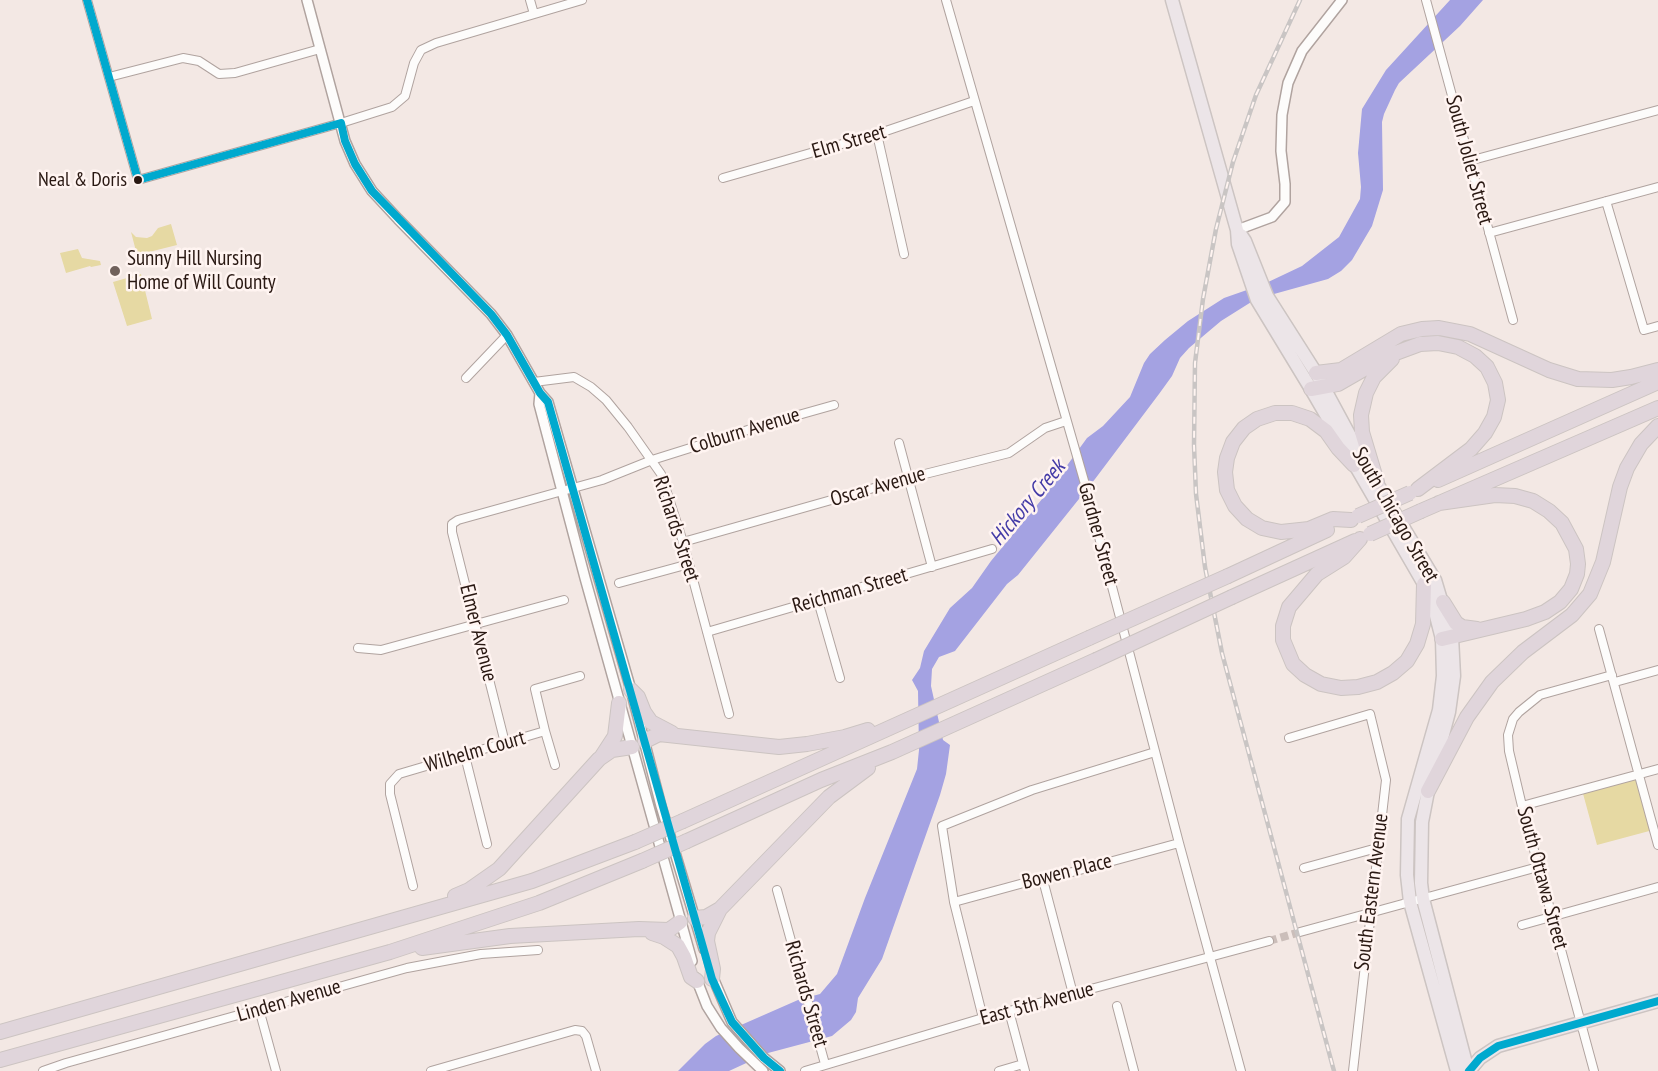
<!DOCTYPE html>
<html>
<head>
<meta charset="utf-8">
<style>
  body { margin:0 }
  canvas { display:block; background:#f3e8e4 }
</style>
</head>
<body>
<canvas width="1658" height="1071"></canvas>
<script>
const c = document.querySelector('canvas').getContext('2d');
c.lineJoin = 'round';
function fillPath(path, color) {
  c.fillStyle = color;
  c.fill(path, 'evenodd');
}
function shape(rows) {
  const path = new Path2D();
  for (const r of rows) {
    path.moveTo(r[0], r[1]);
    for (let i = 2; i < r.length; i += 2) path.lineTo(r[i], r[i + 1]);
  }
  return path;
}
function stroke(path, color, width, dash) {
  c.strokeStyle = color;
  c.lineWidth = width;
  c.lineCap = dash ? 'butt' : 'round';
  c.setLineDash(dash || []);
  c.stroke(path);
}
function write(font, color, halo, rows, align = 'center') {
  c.font = font + ' "PT Sans Narrow",sans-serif';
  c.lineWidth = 5;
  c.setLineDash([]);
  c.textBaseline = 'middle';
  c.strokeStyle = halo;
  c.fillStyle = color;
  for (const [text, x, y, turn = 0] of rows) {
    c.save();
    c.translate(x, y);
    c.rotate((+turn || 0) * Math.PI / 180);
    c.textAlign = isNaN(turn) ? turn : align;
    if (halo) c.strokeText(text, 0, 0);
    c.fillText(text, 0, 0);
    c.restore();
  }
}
const green = shape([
  [171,224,177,245,137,255,131,232,136,237,147,238,152,236,158,228],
  [78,249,82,258,100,261,101,265,91,267,90,266,66,273,60,253],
  [141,274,152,319,127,326,113,282],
  [1638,775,1653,830,1597,845,1582,790]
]);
const water = shape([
  [1450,0,1483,0,1460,26,1399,83,1395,90,1384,114,1382,122,1383,190,1372,226,1352,260,1341,271,1328,279,1256,299,1221,321,1189,348,1180,358,1172,376,1159,394,1095,479,1018,575,1007,584,955,651,939,657,932,669,931,686,943,740,950,745,946,774,940,795,882,959,858,998,856,1012,851,1020,832,1036,768,1053,729,1071,678,1071,705,1044,716,1036,798,1000,820,994,837,974,865,898,917,769,919,750,918,691,912,680,920,668,924,651,950,608,972,588,991,561,1047,493,1087,438,1103,426,1130,397,1144,363,1150,354,1165,340,1188,321,1224,298,1264,284,1302,266,1339,237,1360,199,1361,187,1358,153,1362,109,1386,70]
]);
const minorTunnel = shape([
  [1269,941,1300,932]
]);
const minor = shape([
  [87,0,138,180,341,123,392,107,405,96,414,63,421,50,436,43,582,0],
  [530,0,534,14],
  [946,0,1087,491,1179,843,1241,1071],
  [1426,0,1513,320],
  [109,77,183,58,199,61,219,74,235,73,320,49],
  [877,134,904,254],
  [1469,161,1658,110],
  [723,178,877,134,974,101],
  [1606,201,1644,330,1658,326],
  [1489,233,1658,187],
  [466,378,507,335],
  [534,382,574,377,591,387,606,400,628,427,661,474,683,542,729,714],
  [899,443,932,567],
  [683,542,909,478,1009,453,1045,428,1066,421],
  [619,583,689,564],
  [818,601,840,678],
  [1599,629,1658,845],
  [707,632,992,549],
  [358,648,381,650,564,600],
  [1615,682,1658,670],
  [545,731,555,765],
  [1289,738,1370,714,1386,780,1353,1071],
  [505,743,452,532,452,524,458,520,602,480,652,460,770,423,834,405],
  [465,756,487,844],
  [1522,806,1658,769],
  [1304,868,1377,848],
  [1043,880,1073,994],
  [413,886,390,794,390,784,399,774,545,731,535,689,580,676],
  [777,890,825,1064],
  [954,902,1031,881,1043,880,1179,843],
  [1522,925,1658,887],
  [1300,932,1538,867],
  [1117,1006,1134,1071],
  [259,1009,276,1071],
  [1009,1011,1025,1071],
  [983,1018,954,902,942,826,1032,790,1155,752],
  [43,1071,66,1063,407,968,481,954,538,950],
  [431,1071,575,1030,582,1031,586,1036,596,1071],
  [805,1071,983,1018,1269,941],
  [999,1071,1023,1064],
  [1594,1071,1522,806,1509,751,1508,735,1513,719,1519,712,1540,695,1612,675]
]);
const tertiary = shape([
  [307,0,345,141,355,164,372,191,398,219,491,314,507,335,540,393,548,402,631,690,661,806,704,949],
  [1237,230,1272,217,1285,202,1285,184,1281,151,1282,115,1288,83,1302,51,1342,0],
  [540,393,539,404,585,578,692,961],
  [711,973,732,1022,764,1058,780,1071],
  [696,978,707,1006,721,1028,739,1048,763,1071]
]);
const primary = shape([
  [1172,0,1237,230,1238,244,1257,300,1311,389,1424,584,1434,608,1442,639,1443,676,1439,710,1408,819,1407,875,1410,902,1457,1071],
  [1241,235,1245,241,1267,296,1316,373,1363,460,1435,580,1452,637,1454,676,1449,712,1428,791,1422,822,1421,883,1423,899,1468,1071],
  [1469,1071,1480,1058,1498,1046,1658,1001]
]);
const motorway = shape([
  [1316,373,1341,370,1401,334,1422,329,1439,328,1470,334,1549,370,1578,379,1612,380,1631,377,1658,370],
  [1311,389,1338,384,1385,357,1420,344,1438,343,1458,347,1475,356,1487,367,1495,383,1498,400,1494,417,1485,433,1471,449,1418,489],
  [1438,480,1658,382],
  [1377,482,1362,432,1361,415,1366,393,1374,377,1392,359],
  [1439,503,1495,495,1515,496,1533,501,1549,511,1562,523,1576,549,1578,564,1577,574,1571,589,1560,602,1545,612,1526,619,1442,639],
  [1421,511,1658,408],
  [1351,520,1333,519,1309,529,1300,530,1281,532,1262,528,1247,519,1235,506,1227,490,1225,472,1227,458,1233,442,1244,428,1257,419,1275,413,1292,413,1310,419,1326,431,1338,448,1354,465],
  [1360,539,1344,557,1317,574,1289,607,1283,626,1283,640,1293,664,1305,675,1321,684,1341,688,1358,687,1377,682,1393,673,1407,661,1417,644,1423,624,1424,584],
  [1228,576,1327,530],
  [1232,597,1355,541],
  [1443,602,1456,623,1462,627,1477,629],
  [631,690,638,697,644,712,651,722,672,733],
  [645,741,659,734,779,747,807,744,845,737,868,730],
  [602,756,615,736,619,703],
  [1428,791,1467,717,1492,682,1523,652,1572,615,1590,594,1603,562,1620,487,1627,468,1641,444,1658,426],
  [683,821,1089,638],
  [687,841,821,780,892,752,1096,660],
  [455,896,469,890,499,869,599,759,612,750,632,747],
  [695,918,706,917,720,909,829,797,868,768],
  [652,933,664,937,678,946,684,957,691,977,697,981],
  [422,948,510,936,639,929,669,930,680,922],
  [712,979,713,969,707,941,708,933,720,909],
  [0,1032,532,881,635,842],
  [0,1060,390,952,539,903,642,861]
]);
const rail = shape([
  [1300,0,1256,95,1233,162,1216,229,1203,299,1195,363,1194,445,1196,494,1205,567,1222,653,1334,1071]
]);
const motorwayBridge = shape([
  [1358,516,1410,493],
  [1370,534,1421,511],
  [1089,638,1228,576],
  [1096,660,1232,597],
  [635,842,683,821],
  [642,861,687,841]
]);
const bus1 = shape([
  [87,0,138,180,341,123,345,141,355,164,372,191,491,314,507,335,540,393,548,402,712,979,732,1022,764,1058,780,1071],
  [1469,1071,1480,1058,1498,1046,1658,1001]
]);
const markers = [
  [138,180,5,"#291812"],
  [115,271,6,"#70615c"]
];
const busNames = [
  ["Neal & Doris",127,180]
];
const streetNames = [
  ["Elm Street",849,142,-16],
  ["South Joliet Street",1469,160,75],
  ["Colburn Avenue",745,431,-17],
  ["Oscar Avenue",878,487,-16],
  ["South Chicago Street",1395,515,60],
  ["Richards Street",676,529,72],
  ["Gardner Street",1098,534,75],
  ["Reichman Street",850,591,-16],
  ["Elmer Avenue",478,633,76],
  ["Wilhelm Court",475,752,-16],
  ["Bowen Place",1067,872,-14],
  ["South Ottawa Street",1542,878,75],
  ["South Eastern Avenue",1372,892,-83],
  ["Richards Street",806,994,74],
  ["Linden Avenue",289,1001,-16],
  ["East 5th Avenue",1037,1004,-15]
];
const poiNames = [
  ["Sunny Hill Nursing",127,259],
  ["Home of Will County",127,283]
];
const waterNames = [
  ["Hickory Creek",1028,503,-50]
];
fillPath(green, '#e6d9a3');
fillPath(water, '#a4a2e2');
stroke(minorTunnel, '#cbbeba', 8, [8, 4]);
stroke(minor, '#b0a39f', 10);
stroke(tertiary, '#b0a39f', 12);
stroke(primary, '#ccc4c2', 15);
stroke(motorway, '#ccc4c2', 16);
stroke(minor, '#fdfcfb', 8);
stroke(tertiary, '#fdfcfb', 9);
stroke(primary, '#ece5e8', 12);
stroke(motorway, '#e0d5db', 14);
stroke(rail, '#c9c5c4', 4.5);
stroke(rail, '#fff4f1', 2, [7]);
stroke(motorwayBridge, '#ccc4c2', 16, []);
stroke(motorwayBridge, '#e0d5db', 14);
stroke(bus1, '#00a9ce', 8);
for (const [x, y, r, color] of markers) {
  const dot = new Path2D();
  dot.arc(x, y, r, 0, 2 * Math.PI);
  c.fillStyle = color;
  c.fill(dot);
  stroke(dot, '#fff4f1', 2);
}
write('20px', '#291812', '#fff4f1', busNames, 'right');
write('21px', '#291812', '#fff4f1', streetNames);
write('21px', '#291812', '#fff4f1', poiNames, 'left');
write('italic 22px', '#443ba7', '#fff4f1', waterNames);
</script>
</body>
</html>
